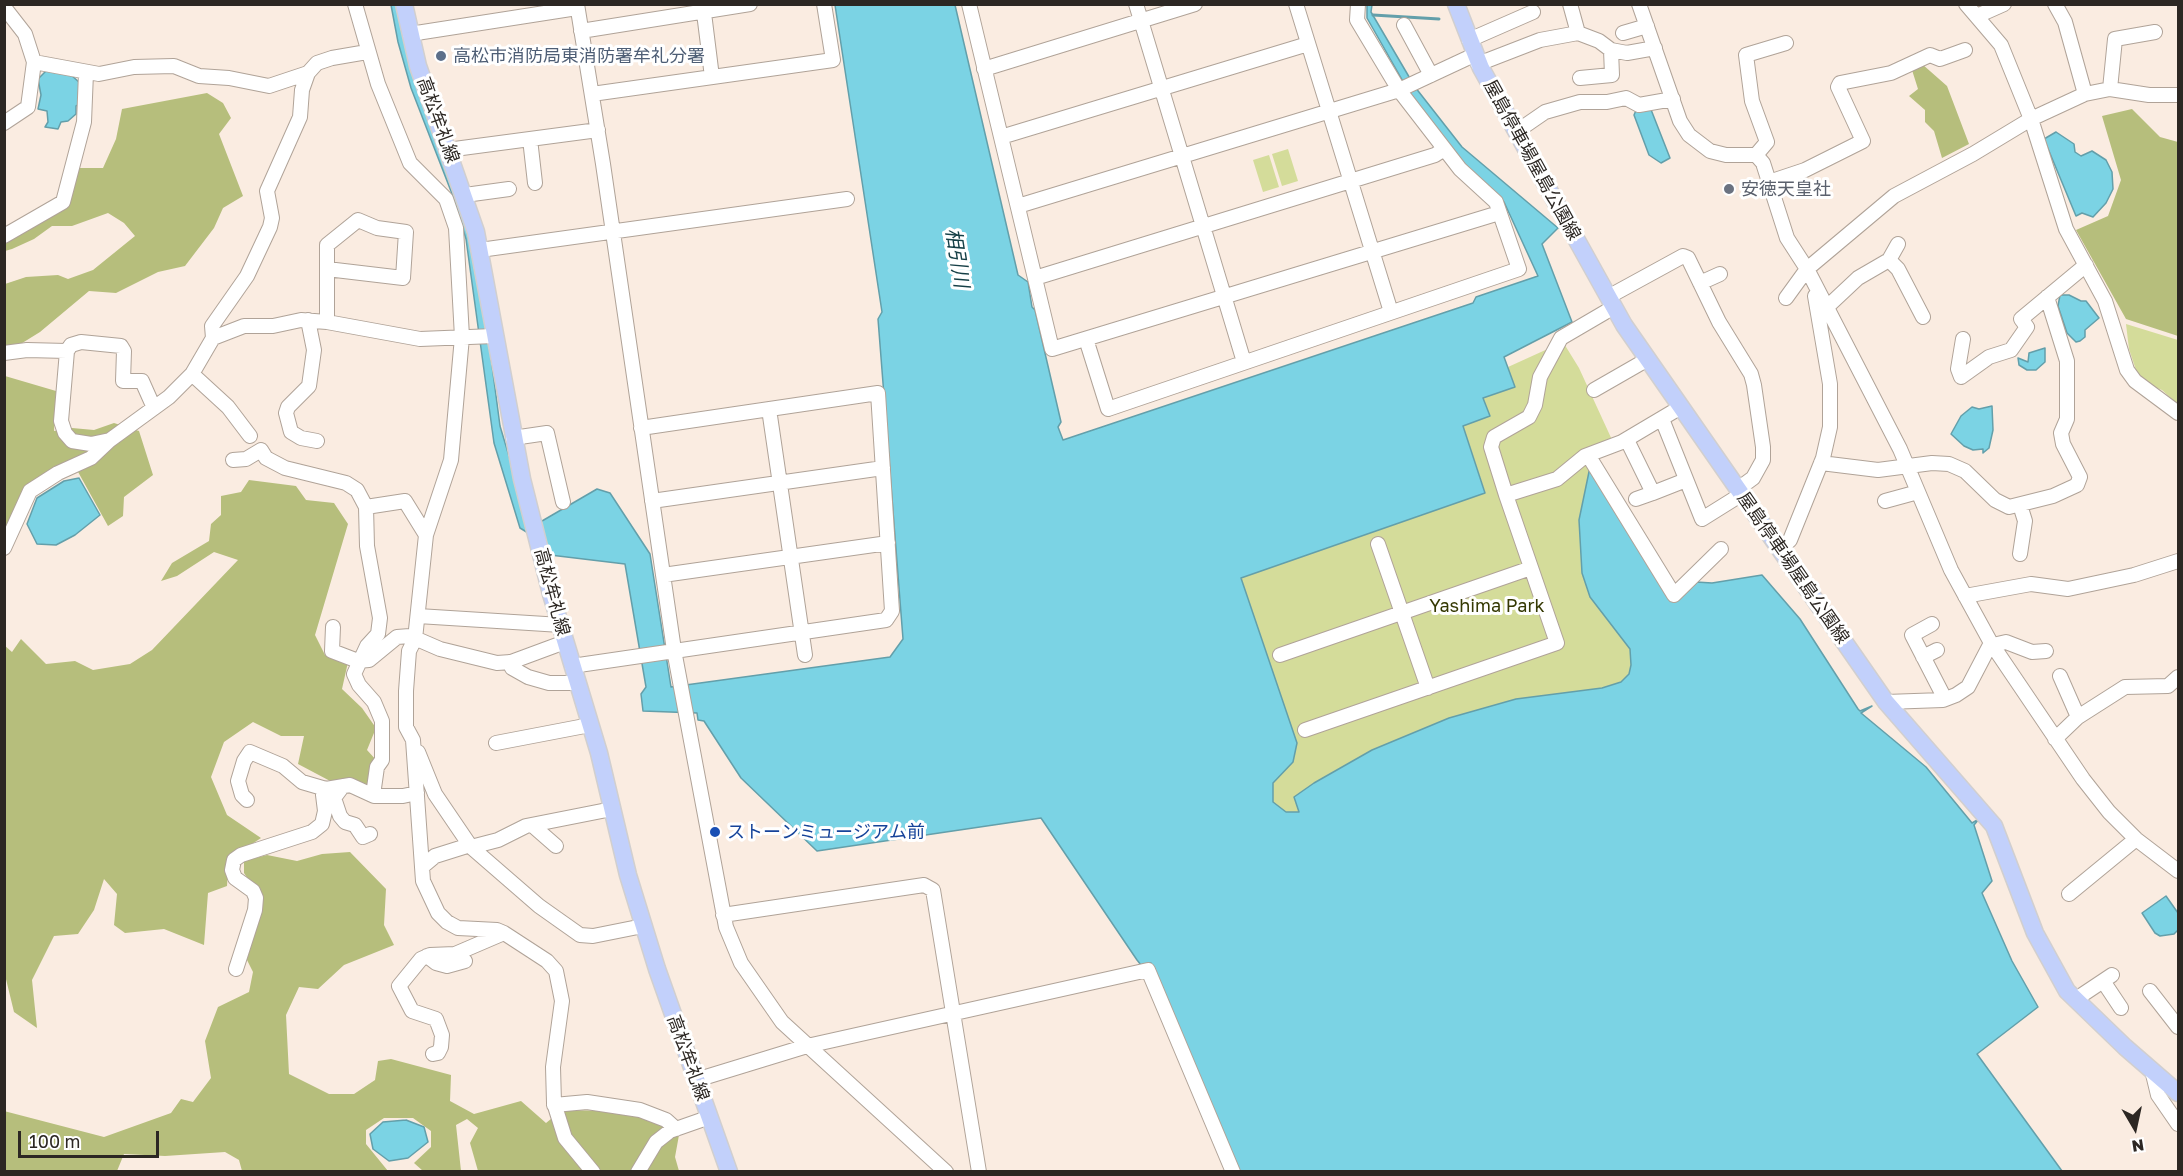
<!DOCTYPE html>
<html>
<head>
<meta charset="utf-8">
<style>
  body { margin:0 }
  #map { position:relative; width:2183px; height:1176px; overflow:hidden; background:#faece1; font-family:"Golos Text",sans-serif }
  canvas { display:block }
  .frame { position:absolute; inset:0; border:6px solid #2c2723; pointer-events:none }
  .north { position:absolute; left:2105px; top:1098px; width:60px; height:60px; -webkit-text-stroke:4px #fff; paint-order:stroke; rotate:171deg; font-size:16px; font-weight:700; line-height:24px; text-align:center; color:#2c2723 }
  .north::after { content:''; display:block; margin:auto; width:21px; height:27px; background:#2c2723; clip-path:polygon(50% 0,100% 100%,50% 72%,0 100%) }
  .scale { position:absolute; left:18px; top:1131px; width:141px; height:27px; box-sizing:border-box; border:3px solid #2c2723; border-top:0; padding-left:8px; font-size:18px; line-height:21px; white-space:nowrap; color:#2c2723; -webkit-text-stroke:4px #fff; paint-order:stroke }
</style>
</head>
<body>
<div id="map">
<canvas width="2183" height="1176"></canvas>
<div class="frame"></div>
<div class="north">N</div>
<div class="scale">100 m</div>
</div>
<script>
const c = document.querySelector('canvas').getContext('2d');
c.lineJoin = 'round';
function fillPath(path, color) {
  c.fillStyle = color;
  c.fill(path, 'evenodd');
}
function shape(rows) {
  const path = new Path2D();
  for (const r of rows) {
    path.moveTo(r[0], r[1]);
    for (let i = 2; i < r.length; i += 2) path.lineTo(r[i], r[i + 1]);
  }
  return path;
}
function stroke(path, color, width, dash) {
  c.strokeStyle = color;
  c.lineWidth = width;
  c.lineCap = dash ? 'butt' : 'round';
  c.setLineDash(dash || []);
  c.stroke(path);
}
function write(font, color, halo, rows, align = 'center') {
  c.font = font + ' "Golos Text","Noto Sans JP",sans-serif';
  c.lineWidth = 6;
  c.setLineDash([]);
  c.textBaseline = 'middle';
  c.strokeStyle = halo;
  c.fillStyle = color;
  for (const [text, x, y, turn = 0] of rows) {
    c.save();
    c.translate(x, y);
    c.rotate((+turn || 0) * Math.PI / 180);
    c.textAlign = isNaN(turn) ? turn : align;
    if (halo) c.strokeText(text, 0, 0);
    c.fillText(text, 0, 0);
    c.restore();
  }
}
const green = shape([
  [1288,149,1298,181,1282,186,1272,154],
  [1269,155,1279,187,1263,192,1253,160],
  [2126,324,2178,340,2178,405,2162,390,2143,383,2138,376,2129,349],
  [1563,342,1579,368,1613,442,1588,458,1638,637,1631,686,1301,814,1281,812,1270,799,1239,577,1485,492,1463,426,1483,398,1514,387,1508,367]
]);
const forest = shape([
  [1922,64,1947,86,1969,144,1942,158,1934,131,1925,122,1925,110,1909,96,1918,89,1912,70],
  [207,93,223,103,231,118,219,134,243,196,223,208,214,228,185,266,158,272,116,293,89,291,40,332,19,345,5,347,5,284,26,277,58,275,68,279,93,270,135,236,124,223,108,213,72,226,52,226,34,239,12,249,5,251,5,244,46,216,78,168,103,168,116,139,122,109],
  [2132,109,2160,137,2178,142,2178,336,2126,319,2076,230,2108,216,2121,180,2102,116],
  [5,376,56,391,54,431,72,428,94,430,114,423,139,431,153,475,124,497,123,516,108,526,72,461,38,478,5,535],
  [249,480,296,486,306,500,334,503,348,524,315,635,325,655,348,662,342,689,362,708,376,728,367,750,377,761,369,788,332,782,298,764,304,736,281,736,253,722,224,742,211,777,227,815,261,838,237,854,228,869,227,886,208,893,204,945,164,929,125,933,114,925,117,894,104,879,94,910,78,934,54,936,32,980,37,1028,14,1012,5,975,4,645,12,652,21,639,46,664,75,661,93,670,130,664,152,650,238,560,214,552,177,576,161,581,172,563,209,541,211,524,221,515,221,496,241,492],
  [350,852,386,889,384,925,394,945,344,965,318,989,299,987,286,1015,289,1074,329,1094,354,1094,375,1080,378,1061,391,1059,451,1075,450,1101,474,1114,521,1101,546,1123,562,1110,616,1111,662,1123,679,1135,675,1157,679,1171,478,1171,470,1143,478,1128,467,1119,456,1125,461,1171,423,1171,414,1163,431,1147,431,1131,413,1118,384,1118,366,1130,366,1144,388,1171,242,1171,239,1160,225,1152,165,1156,124,1154,117,1171,5,1171,4,1111,104,1137,171,1113,181,1099,193,1102,211,1078,205,1041,218,1007,249,992,253,972,245,956,261,899,244,873,244,861,267,855,297,861,322,854]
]);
const water = shape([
  [391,5,399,5,462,197,488,335,500,426,526,513,542,521,597,489,610,493,650,554,671,687,890,657,903,639,878,319,882,312,835,5,955,5,1018,275,1028,282,1032,307,1035,310,1061,422,1058,427,1063,440,1473,303,1476,297,1538,276,1504,202,1462,163,1409,92,1367,18,1367,5,1372,5,1371,12,1415,87,1462,147,1558,228,1542,244,1572,322,1504,357,1515,387,1483,398,1490,416,1463,426,1485,493,1241,578,1297,743,1293,762,1273,783,1273,802,1286,812,1299,812,1294,797,1314,783,1372,750,1449,718,1516,699,1602,688,1621,682,1629,674,1631,665,1630,649,1590,597,1582,573,1579,520,1590,467,1672,599,1696,582,1712,583,1762,575,1800,619,1858,709,1860,711,1872,706,1861,713,1926,767,1972,823,1979,819,1974,825,1992,881,1982,893,2012,961,2038,1007,1977,1054,2062,1171,1237,1171,1151,963,1141,965,1137,960,1041,818,817,851,741,778,704,721,698,720,697,713,643,711,641,694,646,687,625,564,550,555,546,544,520,528,494,443,466,239,454,199,411,88,398,42,391,5],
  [47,70,70,74,81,84,80,104,76,106,76,114,68,121,61,122,58,129,45,127,48,122,47,111,38,109,41,95,38,79,47,70],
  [1650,107,1670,158,1661,163,1649,155,1634,115,1637,108,1650,107],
  [2056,132,2074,144,2075,152,2081,156,2092,151,2106,160,2112,172,2113,189,2106,203,2093,217,2082,213,2076,216,2044,139,2056,132],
  [2060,295,2069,295,2081,301,2086,301,2099,318,2085,330,2085,337,2080,341,2076,342,2067,333,2058,306,2060,295],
  [2045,348,2045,362,2036,370,2027,370,2019,365,2018,358,2028,362,2029,353,2045,348],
  [1992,406,1993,430,1989,448,1983,453,1983,449,1973,450,1964,446,1951,434,1961,416,1972,407,1979,409,1992,406],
  [79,478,100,515,75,535,56,545,37,544,27,524,37,498,64,481,79,478],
  [2166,896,2178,913,2178,930,2174,934,2160,936,2155,933,2142,913,2166,896],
  [406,1120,424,1127,428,1142,408,1158,389,1161,373,1149,370,1134,383,1122,406,1120]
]);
const stream = shape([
  [1373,15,1439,19]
]);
const minor = shape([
  [355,4,378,84,410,163,446,199,456,228,462,337,451,460,426,535,415,639,409,651,406,691,406,727,413,740,423,881,438,913,447,922,458,928,497,930,504,933,547,961,556,971,562,1001,553,1067,554,1103,565,1138,593,1172],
  [577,4,603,164,674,650,726,927,741,963,782,1022,946,1172],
  [969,4,1052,349,1499,213],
  [1136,4,1244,362],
  [1296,4,1391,312],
  [1570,4,1578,33],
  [1639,4,1680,121,1689,135,1710,151,1726,155,1756,155,1763,163,1787,238,1807,269,1900,449,1951,570,1991,643,2083,779,2109,812,2136,839,2178,871],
  [1966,4,2001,45,2031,119,2066,229,2105,301,2127,370,2135,381,2178,413],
  [2055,4,2065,22,2085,94],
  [703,5,712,77],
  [4,7,25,34,34,62,28,107,4,123],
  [1977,16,2004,4],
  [1404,25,1431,75],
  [581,31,750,4],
  [1623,33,1647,26],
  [410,34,577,8],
  [1469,40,1533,12],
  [34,62,99,74,134,67,174,66,199,76,229,78,269,86,308,73],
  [1478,64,1540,40,1578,33,1599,41,1611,50,1627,53,1655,48],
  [984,69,1195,4],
  [1580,78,1612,75,1611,50],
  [2110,89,2115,39,2155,32],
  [592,94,833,60,824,4],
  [1516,132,1545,112,1580,102,1607,102,1626,98,1639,105,1673,99],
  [1001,137,1308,44],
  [530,139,535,183],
  [447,150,598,130],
  [1756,155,1767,142,1752,101,1746,55,1786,43],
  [1769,182,1805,170,1863,141,1838,87,1840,83,1891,73,1930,55,1940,59,1965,50],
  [465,195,509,189],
  [1018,206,1399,90,1474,55],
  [4,236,63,202,84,122,86,73],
  [480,250,847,199],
  [1889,260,1898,269,1923,317],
  [327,269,403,278,406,232,377,228,358,220,327,245,327,322],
  [1035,278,1435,155,1444,149],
  [1700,283,1720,274],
  [1608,297,1683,256,1688,258,1719,322,1751,374,1754,385,1763,447,1763,460,1753,478,1738,489],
  [1786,298,1807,269,1894,196,1973,154,2031,119,2085,94,2110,89,2149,95,2178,95],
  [1826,308,1858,278,1889,260,1898,244],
  [308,320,314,350,309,386,288,407,286,413,291,432,301,438,317,441],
  [213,338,212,326,247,276,270,227,272,218,267,191,300,117,302,90,308,73,317,63,332,58,367,52],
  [1086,339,1108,409,1519,269,1496,202,1460,169,1399,90,1357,20,1358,4],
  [1963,339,1958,369,1961,377,1989,357,2011,350,2027,327,2021,319,2086,265],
  [67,351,71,345,81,342,121,346,124,351,123,381,142,381,154,408],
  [4,353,27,350,67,351,61,421,65,433,72,441,91,444,110,440,169,397,192,374,213,338,244,326,273,326,301,320,327,322,420,339,494,336],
  [192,374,228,407,250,436],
  [1594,390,1648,359],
  [769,409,805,655],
  [1662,419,1702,519,1742,494],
  [513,438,547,433,563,502],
  [1627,440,1653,493,1686,480],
  [1588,455,1674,595,1721,549],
  [233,460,246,459,261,450,266,458,285,468,346,483,357,490,366,507,367,546,380,618,378,634,367,646,354,674,359,685,374,702,382,721,382,760,377,767,373,795],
  [1821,463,1878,470,1932,463,1949,464,1965,471,1995,500,2009,507,2053,496,2077,485,2080,477,2063,444,2061,433,2067,419,2067,361,2047,297],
  [1506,495,1491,447,1494,437,1529,417,1535,405,1540,377,1561,338,1614,307],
  [1636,499,1653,493],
  [652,501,883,468],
  [1885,501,1918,492],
  [366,507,405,501,426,535],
  [1378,544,1428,688],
  [4,548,30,491,58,473,91,458,110,440],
  [1780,549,1790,540,1823,458,1830,427,1830,384,1815,296],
  [2020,554,2025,521,2020,505],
  [663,575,888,543],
  [1965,596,2031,584,2068,589,2134,575,2178,561],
  [418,616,561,625],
  [1932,624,1912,635,1945,699],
  [333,627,332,651,358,661,369,660,397,637,410,636,440,649,497,663,511,662,565,642],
  [1993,645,2006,642,2032,652,2046,651],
  [1280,655,1531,568],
  [1923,657,1937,650],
  [509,662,512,668,528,677,549,683,578,683],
  [572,666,886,620,892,611,878,393,641,428],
  [2060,676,2078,717],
  [1886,702,1943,700,1956,695,1968,687,1991,643],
  [1305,730,1557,643,1506,495,1557,479,1585,456,1622,442,1681,407],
  [2055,739,2078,717,2125,687,2168,686,2178,677],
  [496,743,590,725],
  [418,752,435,794,471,847,498,840,526,826,612,809],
  [343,786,334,798,340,816,345,822,355,825,363,837,370,834],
  [247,800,242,795,238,781,244,761,250,752,283,766,302,782,326,789],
  [532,825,556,846],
  [471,847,539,906,580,935,593,936,643,926],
  [423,866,435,856,470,845],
  [2069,894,2136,839],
  [723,915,924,885,933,890,979,1172],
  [427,956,436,963,447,966,465,961],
  [236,969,255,910,256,898,253,891,235,878,232,870,234,860,241,855,312,832,322,824,325,811,323,795,326,789,350,785,374,796,403,796,417,793],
  [2103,981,2121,1008],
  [2150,991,2178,1027],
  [2076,999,2112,975],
  [433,1054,438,1053,441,1047,442,1035,436,1019,412,1011,399,986,421,959,430,955,455,954,504,933],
  [2152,1070,2158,1095,2178,1124],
  [696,1080,807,1046,1148,970,1233,1172],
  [554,1105,587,1102,640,1110,666,1120,676,1129],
  [638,1172,656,1142,670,1131,710,1117]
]);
const major = shape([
  [404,4,418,66,476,232,522,479,551,594,599,753,628,875,657,969,729,1172],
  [1456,4,1481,68,1624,325,1886,702,1994,826,2035,933,2067,991,2125,1047,2178,1093]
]);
const markers = [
  [441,56,6,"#5c6f8a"],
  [1729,189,6,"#6b7280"],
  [715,832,6,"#1a4fb4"]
];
const serviceNames = [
  ["高松市消防局東消防署牟礼分署",453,56]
];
const streetNames = [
  ["高松牟礼線",438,120,70],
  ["屋島停車場屋島公園線",1532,160,61],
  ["屋島停車場屋島公園線",1793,568,55],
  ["高松牟礼線",552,592,75],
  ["高松牟礼線",688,1058,70]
];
const worshipNames = [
  ["安徳天皇社",1741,189]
];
const parkNames = [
  ["Yashima Park",1487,606]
];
const transitNames = [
  ["ストーンミュージアム前",727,832]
];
const waterNames = [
  ["相引川",957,258,81]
];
fillPath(green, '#d4dc9a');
fillPath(forest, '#b6be7c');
fillPath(water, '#7bd3e4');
stroke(water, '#639faa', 1.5);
stroke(stream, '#639faa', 3);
stroke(minor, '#b0a398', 16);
stroke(major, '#d1cfcf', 19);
stroke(minor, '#fff', 14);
stroke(major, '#c2d0fb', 16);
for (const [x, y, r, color] of markers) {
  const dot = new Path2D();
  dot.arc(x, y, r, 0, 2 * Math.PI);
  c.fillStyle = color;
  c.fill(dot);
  stroke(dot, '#fff', 2);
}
write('18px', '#4e5e75', '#fff', serviceNames, 'left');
write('18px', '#2c2723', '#fff', streetNames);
write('18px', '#5b616d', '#fff', worshipNames, 'left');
write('18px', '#353903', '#fff', parkNames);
write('18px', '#164399', '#fff', transitNames, 'left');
write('italic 20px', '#164047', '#fff', waterNames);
</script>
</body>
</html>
